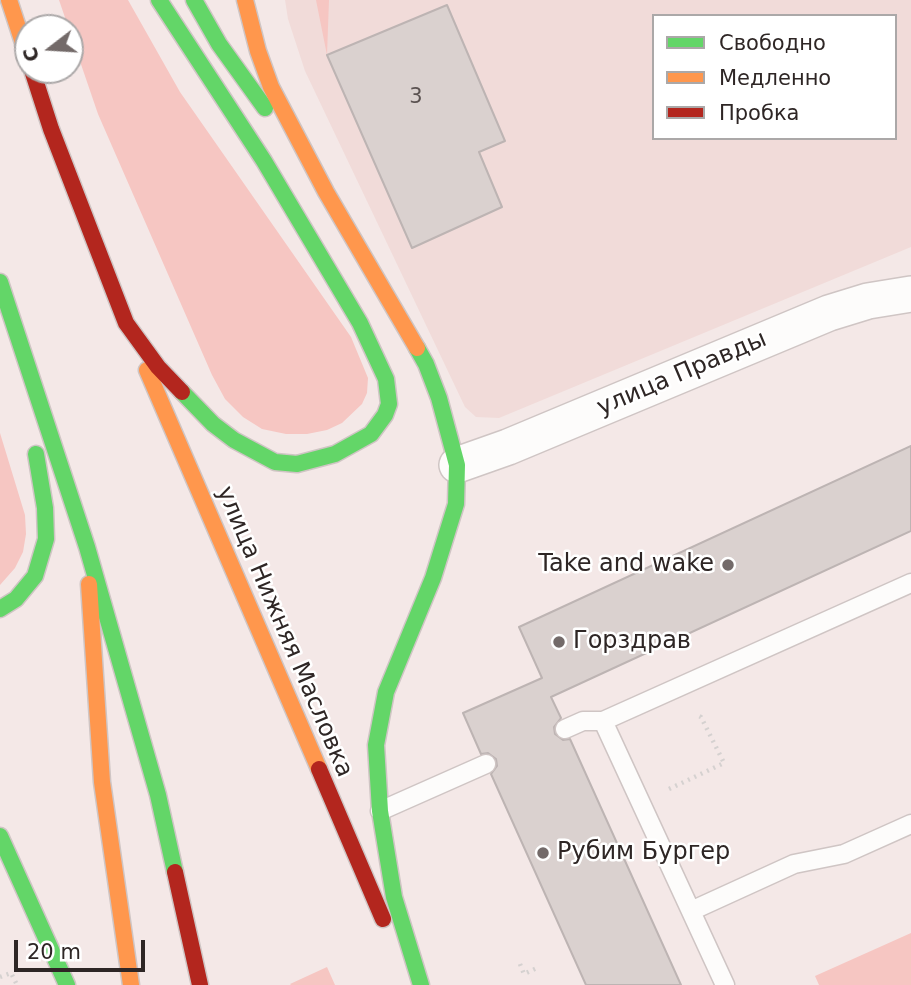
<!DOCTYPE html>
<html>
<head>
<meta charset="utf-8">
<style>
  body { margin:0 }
  #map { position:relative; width:911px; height:985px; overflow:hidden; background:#f4e8e7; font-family:"DejaVu Sans",sans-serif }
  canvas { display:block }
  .legend { position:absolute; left:652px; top:14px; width:245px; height:126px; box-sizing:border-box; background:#fff; border:2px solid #aba8a8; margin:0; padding:9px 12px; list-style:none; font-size:21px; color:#2e2625 }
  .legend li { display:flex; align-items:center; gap:14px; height:35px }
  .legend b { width:35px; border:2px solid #aba8a8 }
  .north { position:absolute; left:14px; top:14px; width:70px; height:70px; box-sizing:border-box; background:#fff; border:2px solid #aba8a8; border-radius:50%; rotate:253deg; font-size:19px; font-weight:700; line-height:28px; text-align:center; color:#2e2625 }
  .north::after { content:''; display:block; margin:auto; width:24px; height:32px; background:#736a69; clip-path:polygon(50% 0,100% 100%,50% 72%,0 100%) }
  .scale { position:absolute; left:14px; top:940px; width:131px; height:32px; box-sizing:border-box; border:4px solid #2e2625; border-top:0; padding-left:9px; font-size:21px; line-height:24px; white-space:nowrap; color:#2e2625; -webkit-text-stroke:5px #fff; paint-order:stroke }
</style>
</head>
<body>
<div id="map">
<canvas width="911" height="985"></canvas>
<ul class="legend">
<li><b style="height:9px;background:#63d668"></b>Свободно</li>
<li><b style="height:9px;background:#ff974d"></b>Медленно</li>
<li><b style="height:9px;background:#b3261e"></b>Пробка</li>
</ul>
<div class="north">С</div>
<div class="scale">20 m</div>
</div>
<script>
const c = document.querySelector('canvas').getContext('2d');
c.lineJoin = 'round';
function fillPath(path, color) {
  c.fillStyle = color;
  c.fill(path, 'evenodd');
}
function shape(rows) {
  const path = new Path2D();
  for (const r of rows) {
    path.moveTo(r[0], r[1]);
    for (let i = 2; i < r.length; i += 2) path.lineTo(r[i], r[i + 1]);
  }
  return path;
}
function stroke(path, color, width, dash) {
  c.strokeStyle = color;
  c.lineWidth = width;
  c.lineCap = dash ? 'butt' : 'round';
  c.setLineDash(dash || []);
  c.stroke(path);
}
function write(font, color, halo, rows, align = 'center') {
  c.font = font + ' "DejaVu Sans",sans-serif';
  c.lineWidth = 5;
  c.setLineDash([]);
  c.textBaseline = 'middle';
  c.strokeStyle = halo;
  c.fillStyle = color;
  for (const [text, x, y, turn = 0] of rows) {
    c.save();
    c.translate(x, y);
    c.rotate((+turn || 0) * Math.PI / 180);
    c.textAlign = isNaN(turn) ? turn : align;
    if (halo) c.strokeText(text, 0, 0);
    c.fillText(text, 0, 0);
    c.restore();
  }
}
const built = shape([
  [285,0,911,0,911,247,499,418,476,417,465,407,305,71,288,19],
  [654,16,895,16,895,138,654,138]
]);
const green = shape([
  [59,0,128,0,180,92,351,337,368,378,367,393,362,404,342,423,327,430,307,434,286,434,262,429,243,417,225,399,212,375,98,114],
  [316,0,329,0,327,55],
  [0,433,25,515,26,534,23,552,15,568,0,585],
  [911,933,911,985,819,985,815,976],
  [327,967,335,985,291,985,290,984]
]);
const building = shape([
  [447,5,505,141,479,152,502,207,412,248,327,55,447,5],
  [911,446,911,531,551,697,561,718,554,727,555,734,563,740,570,739,681,985,586,985,491,774,497,766,496,759,488,753,481,754,463,713,542,678,519,627,911,446]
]);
const path = shape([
  [669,789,724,763,701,717,697,715],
  [520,964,524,974,539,967],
  [0,977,11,973,17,985]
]);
const lane = shape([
  [565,729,583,721,603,721],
  [380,811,486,764],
  [691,911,794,864,844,854,911,824],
  [725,985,603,721,911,583]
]);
const street = shape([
  [457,465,508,447,829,313,868,301,911,294]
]);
const fast = shape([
  [159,0,264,161,360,323,386,379,389,404,385,415,371,434,335,454,297,464,275,462,234,440,213,424,182,392],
  [194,0,219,44,265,108],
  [0,282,87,547,158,795,175,872],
  [417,348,426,364,439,398,457,465,456,504,433,578,386,692,376,745,380,811,394,897,421,985],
  [0,609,16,599,35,576,46,539,45,508,36,454],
  [0,836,67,985]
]);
const slow = shape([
  [9,0,28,58],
  [245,0,258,51,271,87,326,192,417,348],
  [147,370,319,769],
  [89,584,102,782,131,985]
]);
const jam = shape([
  [32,70,51,129,126,323,158,367,182,392],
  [319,769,383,919],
  [175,872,200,985]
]);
const markers = [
  [728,565,7,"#736a69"],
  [559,642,7,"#736a69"],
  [543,853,7,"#736a69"]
];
const numberNames = [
  ["3",416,98]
];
const streetNames = [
  ["улица Правды",682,374,-23],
  ["улица Нижняя Масловка",284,632,67]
];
const poiNames = [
  ["Take and wake",714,565,"right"],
  ["Горздрав",573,642],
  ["Рубим Бургер",557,853]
];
fillPath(built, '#f1dbd9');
fillPath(green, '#f6c6c2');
fillPath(building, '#dad1cf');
stroke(building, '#bdb4b3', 2);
stroke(lane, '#cfc5c4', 21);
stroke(street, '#cfc5c4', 38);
stroke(fast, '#cfc5c4', 19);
stroke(slow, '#cfc5c4', 19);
stroke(jam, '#cfc5c4', 19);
stroke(path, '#d5d1d0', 4.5, [2, 5]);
stroke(lane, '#fdfcfb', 18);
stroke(street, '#fdfcfb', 35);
stroke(fast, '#63d668', 16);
stroke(slow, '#ff974d', 16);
stroke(jam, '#b3261e', 16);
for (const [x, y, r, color] of markers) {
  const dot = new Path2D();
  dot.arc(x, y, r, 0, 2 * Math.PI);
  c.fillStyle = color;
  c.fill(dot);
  stroke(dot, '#fff', 2.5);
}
write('21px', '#5b5251', null, numberNames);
write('24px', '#2e2625', '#fff', streetNames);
write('24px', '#2e2625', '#fff', poiNames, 'left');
</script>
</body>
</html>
